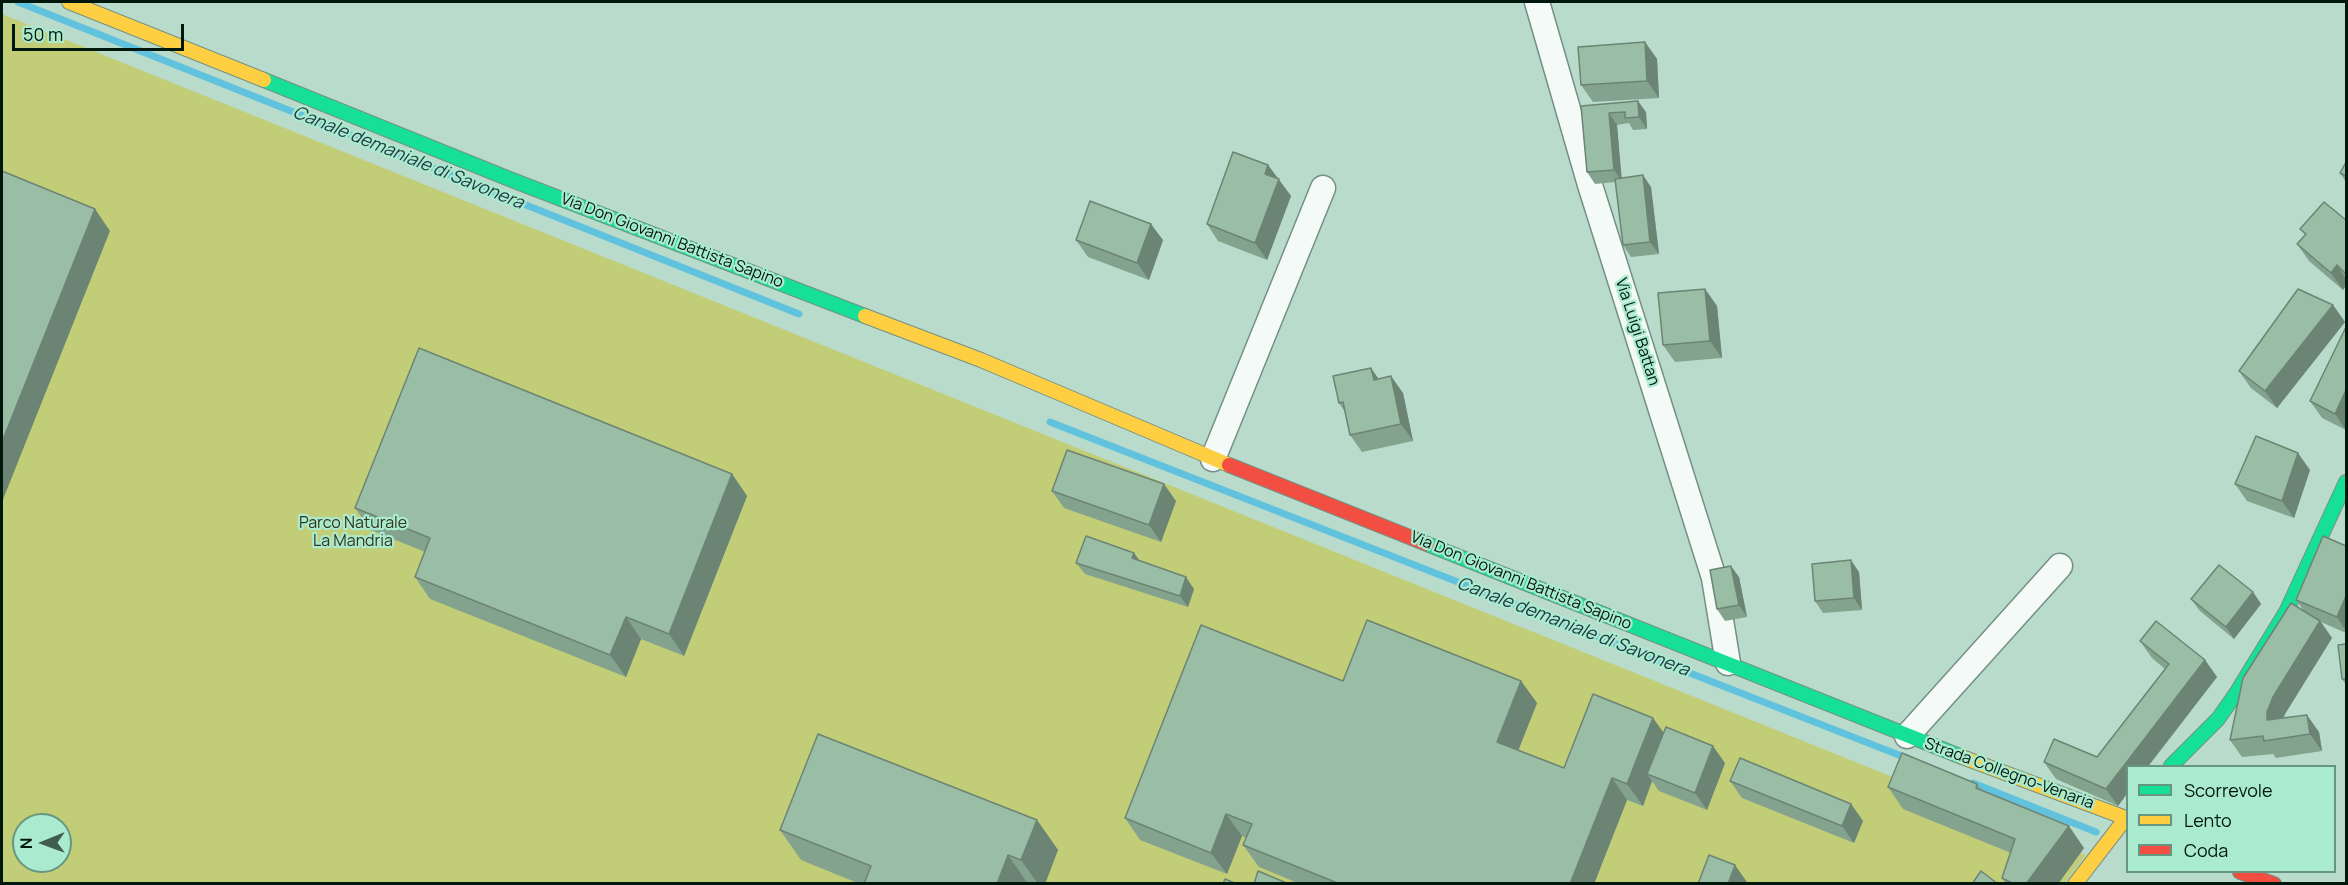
<!DOCTYPE html>
<html>
<head>
<meta charset="utf-8">
<style>
  body { margin:0 }
  #map { position:relative; width:2348px; height:885px; overflow:hidden; background:#b9dbcc; font-family:Manrope,sans-serif }
  canvas { display:block }
  .frame { position:absolute; inset:0; border:3px solid #00170e; pointer-events:none }
  .legend { position:absolute; left:2126px; top:765px; width:210px; height:108px; box-sizing:border-box; background:#aaeace; border:2px solid #669681; margin:0; padding:8px 10px; list-style:none; font-size:18px; color:#00170e }
  .legend li { display:flex; align-items:center; gap:12px; height:30px }
  .legend b { width:30px; border:2px solid #669681 }
  .north { position:absolute; left:12px; top:813px; width:60px; height:60px; box-sizing:border-box; background:#aaeace; border:2px solid #669681; border-radius:50%; rotate:269deg; font-size:16px; font-weight:700; line-height:24px; text-align:center; color:#00170e }
  .north::after { content:''; display:block; margin:auto; width:21px; height:27px; background:#415c50; clip-path:polygon(50% 0,100% 100%,50% 72%,0 100%) }
  .scale { position:absolute; left:12px; top:24px; width:172px; height:27px; box-sizing:border-box; border:3px solid #00170e; border-top:0; padding-left:8px; font-size:18px; line-height:21px; white-space:nowrap; color:#00170e; -webkit-text-stroke:4px #aaeace; paint-order:stroke }
</style>
</head>
<body>
<div id="map">
<canvas width="2348" height="885"></canvas>
<div class="frame"></div>
<ul class="legend">
<li><b style="height:8px;background:#16e098"></b>Scorrevole</li>
<li><b style="height:8px;background:#ffcf43"></b>Lento</li>
<li><b style="height:8px;background:#f24e42"></b>Coda</li>
</ul>
<div class="north">N</div>
<div class="scale">50 m</div>
</div>
<script>
const c = document.querySelector('canvas').getContext('2d');
c.lineJoin = 'round';
function fillPath(path, color) {
  c.fillStyle = color;
  c.fill(path, 'evenodd');
}
function shape(rows) {
  const path = new Path2D();
  for (const r of rows) {
    path.moveTo(r[0], r[1]);
    for (let i = 2; i < r.length; i += 2) path.lineTo(r[i], r[i + 1]);
  }
  return path;
}
function stroke(path, color, width, dash) {
  c.strokeStyle = color;
  c.lineWidth = width;
  c.lineCap = dash ? 'butt' : 'round';
  c.setLineDash(dash || []);
  c.stroke(path);
}
function write(font, color, halo, rows, align = 'center') {
  c.font = font + ' Manrope,sans-serif';
  c.lineWidth = 4.5;
  c.setLineDash([]);
  c.textBaseline = 'middle';
  c.strokeStyle = halo;
  c.fillStyle = color;
  for (const [text, x, y, turn = 0] of rows) {
    c.save();
    c.translate(x, y);
    c.rotate((+turn || 0) * Math.PI / 180);
    c.textAlign = isNaN(turn) ? turn : align;
    if (halo) c.strokeText(text, 0, 0);
    c.fillText(text, 0, 0);
    c.restore();
  }
}
const green = shape([
  [2,14,2086,855,2064,884,2,883],
  [24,825,60,825,60,861,24,861]
]);
const stream = shape([
  [18,2,799,314],
  [1050,422,1909,759],
  [1973,783,2096,832]
]);
const street = shape([
  [1537,2,1590,185,1714,578,1728,663],
  [1213,459,1323,188],
  [1907,736,2060,566]
]);
const fast = shape([
  [264,80,512,180,865,316],
  [1427,544,1962,757],
  [2171,766,2218,719,2237,692,2286,612,2346,482]
]);
const slow = shape([
  [69,2,264,80],
  [865,316,981,360,1229,465],
  [1962,757,2126,818],
  [2075,884,2126,818]
]);
const jam = shape([
  [1229,465,1427,544],
  [2240,872,2274,884]
]);
const wall = shape([
  [1645,42,1657,59,1659,98,1593,102,1581,85],
  [1581,106,1646,112,1647,129,1633,130,1629,123,1617,125,1621,178,1651,187,1659,254,1631,257,1623,245,1615,182,1595,184,1587,172],
  [2346,162,2346,182,2340,173],
  [1268,165,1291,196,1267,260,1218,241,1207,224],
  [2346,220,2346,285,2343,290,2309,261,2297,244,2305,235,2300,229],
  [1076,240,1163,240,1149,280,1088,257],
  [1705,289,1717,306,1722,358,1675,362,1663,345],
  [2333,305,2345,322,2277,408,2251,388,2239,371],
  [2346,327,2346,430,2322,418,2310,401],
  [1379,379,1403,393,1413,441,1362,452,1350,435,1345,412,1339,403],
  [2310,470,2294,518,2247,501,2235,484],
  [732,474,747,496,684,656,641,639,626,677,430,599,415,577,425,552,371,530,355,508],
  [1052,491,1176,501,1161,542,1064,508],
  [2346,546,2346,633,2321,622,2332,638,2285,714,2283,718,2319,732,2322,751,2276,758,2273,754,2242,757,2230,740,2304,611,2296,600],
  [1134,553,1139,560,1194,589,1188,607,1085,574,1076,563],
  [1859,572,1862,610,1823,613,1815,601],
  [1739,577,1747,617,1725,621,1717,609],
  [2253,592,2261,604,2234,639,2200,611,2191,599],
  [2140,641,2205,660,2217,677,2118,806,2056,779,2044,762,2097,757,2165,669,2152,658],
  [2346,644,2346,685,2342,679],
  [1343,681,1521,681,1537,703,1518,750,1564,768,1663,732,1725,763,1707,810,1659,791,1652,781,1643,806,1627,800,1594,884,1300,884,1259,867,1243,845,1246,838,1242,836,1227,874,1140,840,1125,818],
  [1730,781,1851,804,1863,821,1854,843,1742,798],
  [1977,784,1982,790,2084,848,2058,884,2006,884,2002,878,2011,853,1903,809,1888,787],
  [1037,820,1058,850,1045,884,860,884,801,860,780,830]
]);
const shadedWall = shape([
  [1645,42,1657,59,1659,98,1647,81],
  [1638,101,1646,112,1647,129,1639,117],
  [1609,113,1617,125,1622,181,1614,170],
  [1268,165,1291,196,1267,260,1255,243,1265,174],
  [1643,175,1651,187,1659,254,1650,242],
  [95,209,110,231,2,502,2,442],
  [1151,224,1163,240,1149,280,1137,263],
  [2337,265,2346,279,2346,285,2343,290,2331,273],
  [1705,289,1717,306,1722,358,1710,341],
  [2333,305,2345,322,2277,408,2265,391],
  [1371,368,1383,385,1374,380],
  [1391,376,1403,393,1413,441,1401,424],
  [2346,390,2346,430,2335,414],
  [2298,453,2310,470,2294,518,2282,501],
  [732,474,747,496,684,656,669,634],
  [1164,484,1176,501,1161,542,1149,525],
  [1134,553,1142,564,1132,558],
  [1851,560,1859,572,1862,610,1854,598],
  [1731,566,1739,577,1747,617,1739,605],
  [1186,577,1194,589,1188,607,1180,596],
  [2253,592,2261,604,2234,639,2226,627],
  [2346,596,2346,631,2337,617],
  [626,617,641,639,626,677,610,655],
  [2320,621,2332,638,2285,714,2279,729,2267,720,2267,712,2273,697],
  [2205,660,2217,677,2148,766,2127,766,2127,793,2118,806,2106,789],
  [1521,681,1537,703,1513,764,1497,742],
  [2307,715,2319,732,2322,751,2310,734],
  [1653,718,1669,740,1647,774,1652,781,1643,806,1627,784],
  [1713,746,1725,763,1707,810,1695,793],
  [1612,778,1627,800,1594,884,1570,884],
  [1851,804,1863,821,1854,843,1842,826],
  [1226,814,1242,836,1227,874,1211,853],
  [1037,820,1058,850,1045,884,1038,884,1021,860],
  [2069,826,2084,848,2058,884,2026,884],
  [1008,855,1028,884,997,884],
  [1735,865,1747,882,1747,884,1728,884]
]);
const building = shape([
  [1645,42,1647,81,1581,85,1578,47,1645,42],
  [1638,101,1639,117,1625,118,1625,112,1609,113,1614,170,1587,172,1581,106,1638,101],
  [1233,152,1268,165,1265,174,1279,179,1255,243,1207,224,1233,152],
  [2346,162,2346,176,2340,173,2346,162],
  [2,171,95,209,2,442,2,171],
  [1643,175,1650,242,1623,245,1615,179,1643,175],
  [1090,201,1151,224,1137,263,1076,240,1090,201],
  [2324,202,2346,220,2346,274,2337,265,2331,273,2297,244,2306,234,2300,229,2324,202],
  [1705,289,1710,341,1663,345,1658,293,1705,289],
  [2298,289,2333,305,2265,391,2239,371,2298,289],
  [2346,327,2346,390,2335,414,2310,401,2346,327],
  [419,348,732,474,669,634,626,617,610,655,415,577,430,538,355,508,419,348],
  [1371,368,1374,380,1391,376,1401,424,1350,435,1343,402,1339,403,1333,376,1371,368],
  [2256,436,2298,453,2282,501,2235,484,2256,436],
  [1067,450,1164,484,1149,525,1052,491,1067,450],
  [1086,536,1134,553,1132,558,1186,577,1180,596,1076,563,1086,536],
  [2323,536,2346,546,2346,596,2337,617,2296,600,2323,536],
  [1851,560,1854,598,1815,601,1812,564,1851,560],
  [2219,565,2253,592,2226,627,2191,599,2219,565],
  [1731,566,1739,605,1717,609,1710,570,1731,566],
  [2291,603,2320,621,2273,697,2267,712,2267,720,2307,715,2310,734,2264,741,2263,736,2230,740,2243,678,2291,603],
  [1367,620,1521,681,1497,742,1564,768,1593,694,1653,718,1627,784,1612,778,1570,884,1340,884,1243,845,1252,824,1226,814,1211,853,1125,818,1201,625,1343,681,1367,620],
  [2156,621,2205,660,2106,789,2044,762,2054,739,2097,757,2169,664,2140,641,2156,621],
  [2346,644,2346,679,2342,679,2338,645,2346,644],
  [1666,727,1713,746,1695,793,1647,774,1666,727],
  [818,734,1037,820,1021,860,1008,855,997,884,864,884,871,866,780,830,818,734],
  [1902,753,1977,784,1976,788,2069,826,2026,884,2014,884,2002,878,2015,839,1888,787,1902,753],
  [1740,758,1851,804,1842,826,1730,781,1740,758],
  [1709,855,1735,865,1728,884,1698,884,1709,855],
  [1258,871,1289,884,1254,884,1258,871],
  [1981,871,1998,884,1972,884,1981,871],
  [1225,879,1237,884,1223,884,1225,879]
]);
const streetNames = [
  ["Via Don Giovanni Battista Sapino",672,241,21],
  ["Via Luigi Battan",1637,332,72],
  ["Via Don Giovanni Battista Sapino",1521,581,22],
  ["Strada Collegno-Venaria",2009,774,20]
];
const parkNames = [
  ["Parco Naturale",353,524],
  ["La Mandria",353,542]
];
const waterNames = [
  ["Canale demaniale di Savonera",408,158,22],
  ["Canale demaniale di Savonera",1573,627,21]
];
fillPath(green, '#c2cd77');
stroke(stream, '#60c2dd', 7);
stroke(street, '#749084', 27);
stroke(fast, '#749084', 16);
stroke(slow, '#749084', 16);
stroke(jam, '#749084', 16);
stroke(street, '#f4faf7', 24);
stroke(fast, '#16e098', 14);
stroke(slow, '#ffcf43', 14);
stroke(jam, '#f24e42', 14);
fillPath(wall, '#84a38e');
fillPath(shadedWall, '#6c8474');
fillPath(building, '#9abda5');
stroke(building, '#6c8474', 1.5);
write('16px', '#00170e', '#aaeace', streetNames);
write('16px', '#35341d', '#aaeace', parkNames);
write('italic 18px', '#1e3843', '#aaeace', waterNames);
</script>
</body>
</html>
